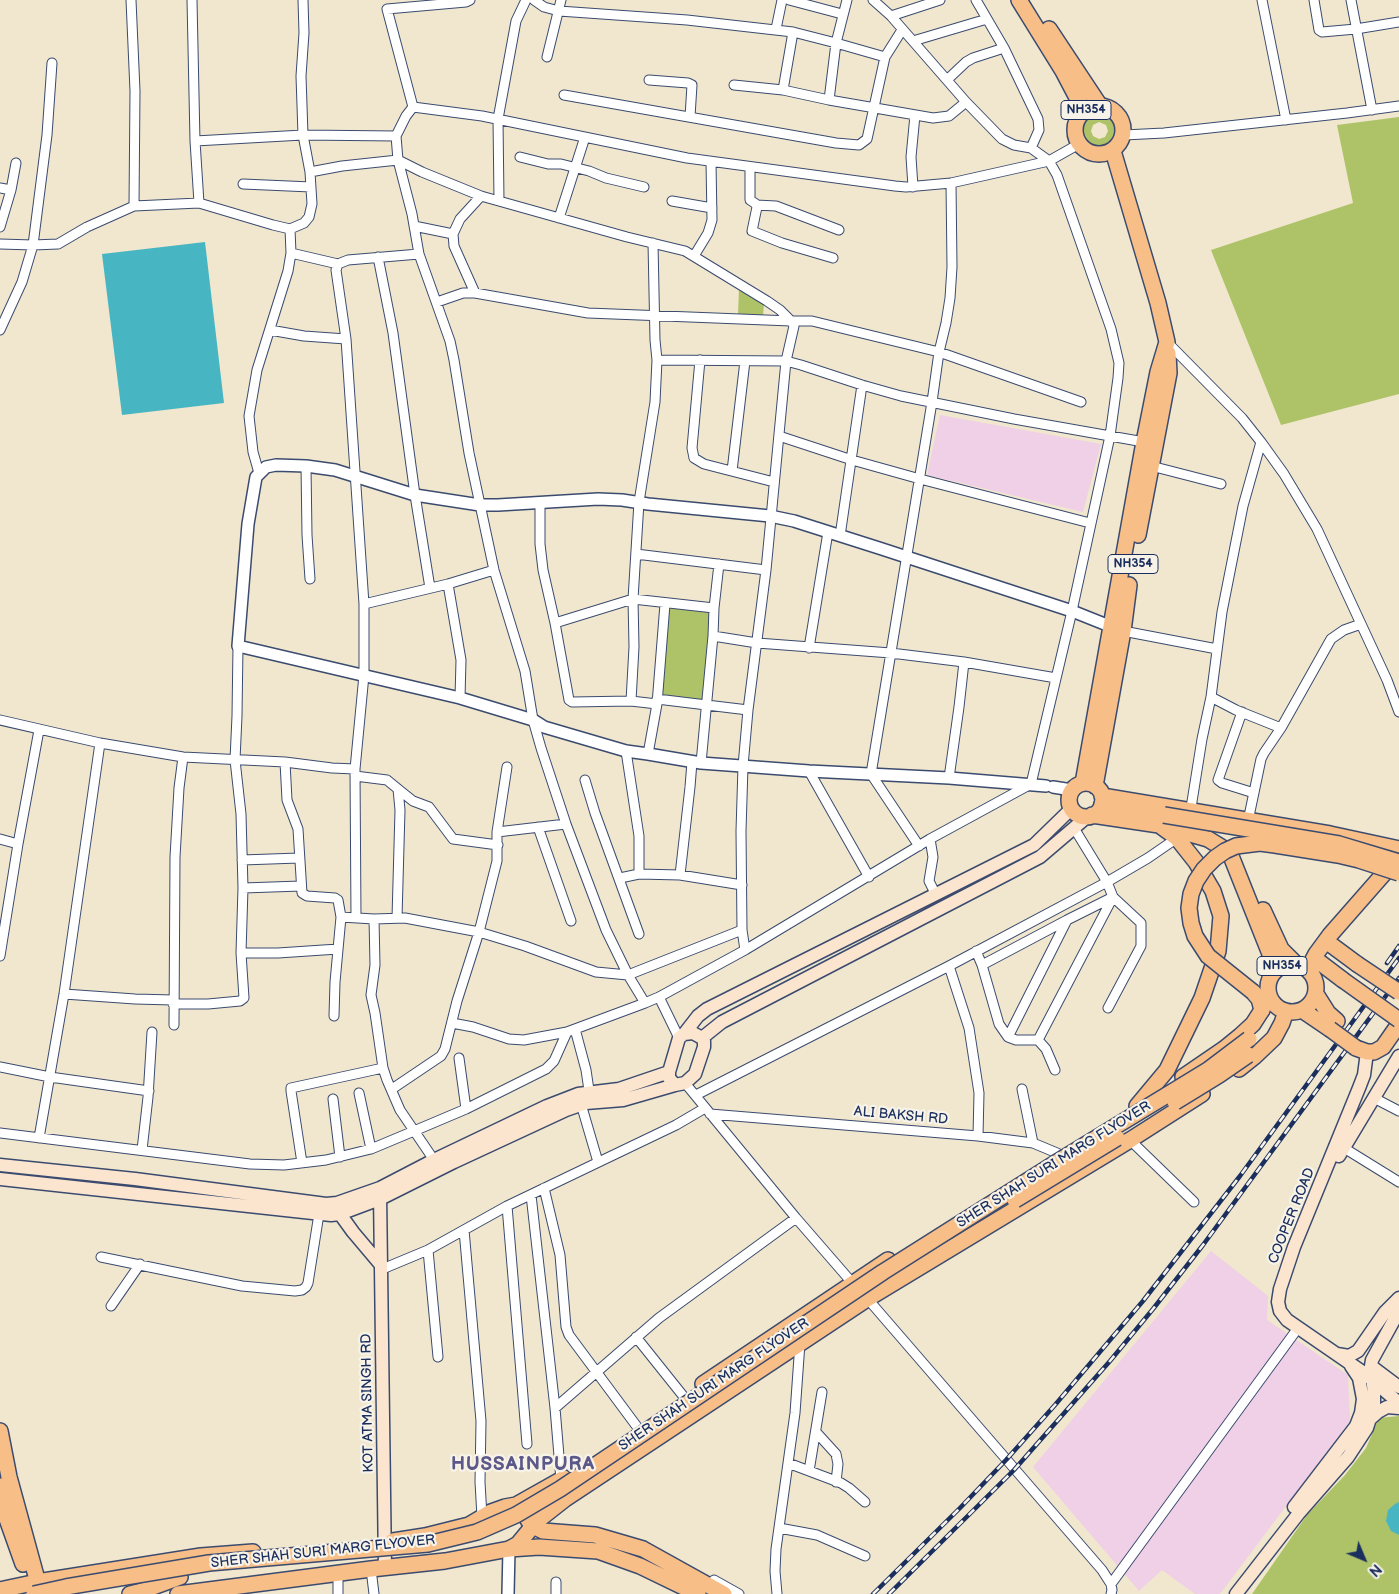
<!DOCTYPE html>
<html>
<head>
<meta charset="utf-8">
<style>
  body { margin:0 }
  #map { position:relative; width:1399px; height:1594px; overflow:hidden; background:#f0e7ce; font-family:"Balsamiq Sans",sans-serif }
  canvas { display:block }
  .north { position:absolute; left:1339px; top:1534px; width:50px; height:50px; -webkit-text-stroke:4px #f7f3e8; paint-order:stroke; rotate:135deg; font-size:14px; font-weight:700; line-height:20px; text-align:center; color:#1b2f5e }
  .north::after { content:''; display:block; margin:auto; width:18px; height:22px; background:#1b2f5e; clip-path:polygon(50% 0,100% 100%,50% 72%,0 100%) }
</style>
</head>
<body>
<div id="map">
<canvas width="1399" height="1594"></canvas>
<div class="north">N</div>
</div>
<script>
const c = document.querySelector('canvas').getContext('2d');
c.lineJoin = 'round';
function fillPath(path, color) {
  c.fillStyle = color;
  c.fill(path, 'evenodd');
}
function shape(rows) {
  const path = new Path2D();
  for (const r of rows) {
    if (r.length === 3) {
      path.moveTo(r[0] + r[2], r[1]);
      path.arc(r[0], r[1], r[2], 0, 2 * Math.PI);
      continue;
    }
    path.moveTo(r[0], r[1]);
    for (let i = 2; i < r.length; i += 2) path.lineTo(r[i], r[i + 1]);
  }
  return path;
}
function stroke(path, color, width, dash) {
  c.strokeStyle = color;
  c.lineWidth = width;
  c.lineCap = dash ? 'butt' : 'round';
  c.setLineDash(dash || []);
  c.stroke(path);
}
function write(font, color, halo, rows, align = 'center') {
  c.font = font + ' "Balsamiq Sans",sans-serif';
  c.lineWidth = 4.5;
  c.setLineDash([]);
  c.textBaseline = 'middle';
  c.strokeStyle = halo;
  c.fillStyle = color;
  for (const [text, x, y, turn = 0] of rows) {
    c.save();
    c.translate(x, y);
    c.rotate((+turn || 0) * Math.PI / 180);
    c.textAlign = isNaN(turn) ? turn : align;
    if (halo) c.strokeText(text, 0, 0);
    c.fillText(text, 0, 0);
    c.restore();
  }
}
const built = shape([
  [940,415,1101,444,1083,512,927,475],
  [1211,1251,1268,1296,1267,1320,1348,1375,1350,1421,1220,1594,1195,1594,1162,1570,1139,1591,1033,1467]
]);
const green = shape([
  [1099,112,1104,113,1113,118,1117,127,1117,131,1116,136,1111,144,1102,149,1097,149,1087,145,1084,141,1081,131,1081,126,1085,119,1091,114],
  [1099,122,1106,125,1108,131,1105,137,1099,139,1093,136,1091,131,1093,125],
  [1399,117,1399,394,1281,425,1211,250,1353,203,1337,125],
  [739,289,764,303,763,317,738,314],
  [667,608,712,612,703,701,659,697],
  [1399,1416,1399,1594,1252,1594,1307,1515,1345,1475,1366,1448,1379,1418]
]);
const water = shape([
  [205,242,224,403,122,415,102,254],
  [1399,1502,1399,1535,1391,1531,1386,1521,1388,1510,1395,1504]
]);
const minor = shape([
  [131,0,135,91,134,206],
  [192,0,195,141,199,203,273,225,290,229,304,223,309,217,312,204,310,172,303,135,301,76,304,33,303,0],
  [534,0,544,7,559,11,687,20,793,32,836,43,885,57],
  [789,0,842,14],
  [847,0,836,43,829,100,933,118,949,116,966,102],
  [976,0,1004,48,1038,119,1039,130,1031,148],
  [1262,0,1286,120],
  [1314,0,1319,30,1322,32,1356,29,1399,22],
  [1351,0,1372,110],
  [891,16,940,0],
  [776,29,782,0],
  [913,41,987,19],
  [547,57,561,0],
  [52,63,47,135,33,245,58,244,87,227,134,206,199,203],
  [948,79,966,62,973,58,1004,48],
  [649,80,688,83,692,85,690,117],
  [734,85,783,90,829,100],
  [783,90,793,32],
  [564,95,836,143,859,145,867,139,885,57,902,30],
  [413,107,482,116,687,158,895,186,906,187,951,183,1049,161,1079,144],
  [413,107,387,9,466,2,470,0],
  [1124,135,1164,133,1347,113,1399,106],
  [195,141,303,135,396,136],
  [520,157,548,164,561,164,589,171,606,178,644,187],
  [750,167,750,200,756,204,757,207,752,231,782,243,833,258],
  [310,172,342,166,398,160,422,172,481,196,627,237,685,251,767,301,780,310,791,321,812,321,939,352,1081,402],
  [243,184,311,187],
  [913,187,911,157,915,115],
  [0,188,11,190],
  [499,201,498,119,516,21,526,0],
  [672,201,712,208],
  [756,205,776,206,839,230],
  [559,218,585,137],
  [414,226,453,234],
  [0,227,11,190,16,163],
  [0,244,33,245,22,282,0,330],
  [291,253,338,264],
  [419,254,450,341,454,360,469,453,494,570,525,671,533,720,541,748,566,824,606,930,628,975,645,1003,659,997,745,950,930,839,1031,784,1072,611,1110,436,1118,378,1119,363,1111,329,1057,175,1049,161,1031,148,1014,145,1002,139,966,102,891,16,873,0],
  [694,256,708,233,712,220,711,162],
  [378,257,393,333,415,495,430,588],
  [475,293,454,246,453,234,460,219,481,196],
  [270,330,304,336,346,339],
  [1167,342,1242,418,1261,442,1284,474,1317,529,1387,680,1399,712],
  [657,360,786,361,801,365,862,385,901,396,1014,419,1144,442],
  [700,360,692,448,694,458,704,464,774,482],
  [779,436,852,460,920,479,1090,523],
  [306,466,307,535,310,579],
  [1151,466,1221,484],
  [732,471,745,361],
  [259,473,253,452,249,416,257,370,288,271,291,253,290,229],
  [540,503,540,544,543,570,555,623],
  [840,536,862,385],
  [636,554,766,570],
  [364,604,448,584],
  [714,608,719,564],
  [1123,631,1217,649],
  [809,648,828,532],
  [1211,697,1236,710,1281,728],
  [460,698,461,660,448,584,494,570],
  [657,699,748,710],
  [631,701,572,702,569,700,555,623,633,599,714,608,713,636,757,643,891,653,964,662,1056,678],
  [657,704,665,604],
  [1242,712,1218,780,1222,783,1254,793],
  [0,720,100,743,183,757,285,762,332,768,355,769],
  [626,751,639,836,639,874],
  [648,754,657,704,631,701,634,647,633,599,639,502,655,402,657,360,655,340,653,243],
  [285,762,287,800,298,829,302,893,307,896,335,898,338,900,341,917,335,982,334,1016],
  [701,763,713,636],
  [809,771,869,877],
  [355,776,387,780,398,789,400,810,397,918],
  [949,778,959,707,964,662],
  [585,780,595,813,639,934],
  [398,789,413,801,429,807,453,839,498,845],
  [1190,814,1202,739,1211,697,1222,612,1243,506,1261,442],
  [1248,821,1261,759,1264,753,1281,728,1331,639,1344,630,1361,624],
  [538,827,571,921],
  [497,832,566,824],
  [0,839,18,844],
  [930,839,933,857,929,881,936,895],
  [919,846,871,774,932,402,939,352,946,323,950,298,952,267,951,183],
  [242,860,299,858],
  [680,875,690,787,692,762],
  [620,878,639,874,680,875,742,885],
  [243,888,301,886],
  [341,917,374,919,405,918,479,932,525,946,596,972,628,975,742,930,741,831,743,766,748,710,766,570,786,361,794,326,791,321,588,313,475,293,463,293,437,302],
  [356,918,355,769,364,675,364,604,346,339,336,270,338,264,348,260,419,254,412,214,398,160,396,136,406,116,413,107],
  [374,919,375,965,371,995,375,1013,383,1068,387,1080,400,1110,434,1160],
  [742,930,745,950],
  [976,951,982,965,999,1024,1008,1037],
  [241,953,278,953,338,949],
  [0,956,18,844,39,730],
  [982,965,1067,920],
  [949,966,969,1028,979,1093,978,1136],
  [64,994,135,999,173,1000],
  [659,997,679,1038],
  [173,1004,208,1004,240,1001,244,998,241,953,243,888,241,814,235,760,237,716,238,646],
  [452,1023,473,1027,509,1039,524,1040,567,1032,645,1003],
  [174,1025,175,857,179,788,183,757],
  [575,1029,586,1070,590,1097],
  [1038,1040,1016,1040,1008,1037,1067,920,1113,897,1141,923,1141,946,1108,1008],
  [459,1058,466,1109],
  [0,1067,50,1077,149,1091],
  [1055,1070,1046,1049,1038,1040,1113,897,1107,882,1074,828],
  [685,1083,796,1218,855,1286],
  [392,1089,441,1056,445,1049,457,1001,479,932,497,861,497,832,507,767],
  [1022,1089,1033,1143],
  [359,1093,371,1149],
  [696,1095,949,966,1107,882,1148,858,1180,836],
  [1374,1098,1399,1111],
  [333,1099,340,1157],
  [581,1104,598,1162],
  [710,1114,978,1136,1033,1143,1057,1153,1068,1159],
  [0,1133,250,1164,284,1165,326,1160,371,1149,414,1131,466,1109,546,1069,554,1061,567,1032],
  [39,1138,64,994,100,743],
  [1130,1140,1194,1202],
  [1344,1148,1399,1182],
  [142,1150,148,1097,152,1032],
  [302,1163,291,1091,291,1088,383,1068],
  [544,1188,560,1255,566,1327,569,1335,638,1428],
  [531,1195,555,1408,561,1480],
  [507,1206,527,1444],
  [464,1230,481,1421,480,1482,482,1517],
  [428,1250,438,1357],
  [101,1257,242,1286,295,1291,302,1290,306,1287,308,1283,319,1214],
  [380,1270,428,1250,507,1206,676,1125,705,1108],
  [866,1297,1102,1570,1111,1584,1112,1590,1111,1594],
  [111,1306,140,1264],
  [636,1337,684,1397],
  [555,1408,659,1318,796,1218],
  [816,1432,836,1454,838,1464,836,1482],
  [788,1463,841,1483,849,1488,865,1502],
  [809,1471,822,1392],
  [779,1528,817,1535,865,1556],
  [371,1569,374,1594],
  [714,1580,739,1594],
  [556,1582,556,1594],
  [1111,1584,1298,1328],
  [338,1594,338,1573],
  [777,1594,775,1571,776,1549,795,1413,800,1343]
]);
const tertiary = shape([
  [1046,786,949,778,809,771,701,763,648,754,626,751,544,727,533,720,460,698,238,646,248,524,256,477,266,467,276,465,306,466,335,470,415,495,480,505,498,505,598,499,622,500,648,504,770,516,794,521,882,549,1072,611,1117,629],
  [1053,787,1072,790],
  [508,1594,509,1549]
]);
const secondary = shape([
  [693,1033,702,1038,704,1041,704,1047,695,1074,685,1083,675,1085,669,1078,669,1072,679,1038,684,1034,693,1033],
  [684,1034,698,1016,707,1009,1034,845,1072,808],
  [702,1038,722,1022,1040,857,1088,816],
  [1367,1052,1364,1075,1359,1088,1294,1247,1280,1289,1278,1302,1280,1311,1287,1320,1364,1373,1399,1403],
  [1339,1156,1399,1056],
  [0,1165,135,1179,326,1204,337,1203,380,1188,434,1160,547,1106,578,1094,619,1089,669,1072],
  [0,1179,331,1215,340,1214,380,1199,454,1162,566,1110,586,1103,623,1100,675,1085],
  [380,1193,385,1568],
  [340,1214,353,1232,380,1264],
  [1337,1354,1349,1356,1358,1351,1385,1312,1399,1298],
  [1371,1366,1399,1387],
  [1369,1420,1378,1412,1387,1407,1399,1408],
  [1294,1507,1356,1426,1361,1413,1363,1399,1359,1378,1351,1366],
  [1236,1594,1299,1513,1348,1457,1367,1428,1374,1406,1374,1394,1371,1366,1372,1360,1399,1311]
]);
const primary = shape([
  [1102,804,1164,815],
  [1253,992,1259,999,1262,1010],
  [0,1431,9,1477,41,1594],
  [0,1486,7,1519,23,1564],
  [528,1520,533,1526,543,1531,595,1535,643,1549,724,1594],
  [509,1549,539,1547,598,1551,640,1566,698,1594]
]);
const trunk = shape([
  [1019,0,1063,71,1084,111],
  [1049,29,1100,106],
  [1099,130,24],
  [1138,535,1169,373,1168,353],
  [1083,783,1144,442,1158,372,1167,342,1158,303,1113,151],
  [1086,800,17],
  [1095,786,1123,631,1129,585],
  [1102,796,1330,834,1399,849],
  [1092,815,1159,825,1208,839,1221,847,1231,856,1276,969],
  [1263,910,1281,949,1296,964],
  [1326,941,1357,964],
  [1314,958,1343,980],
  [1292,988,24],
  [1308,969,1316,954,1330,935,1395,861],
  [1316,994,1328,1013,1337,1021],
  [1302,1010,1330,1029],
  [1356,1048,1367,1052,1374,1052,1383,1047,1399,1024],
  [1239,1069,1254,1057,1274,1038,1282,1023,1286,1011],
  [1183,1077,1224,1049,1240,1036,1253,1024,1262,1010],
  [1137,1106,1167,1070,1202,998,1218,951,1221,916,1213,891,1196,862,1177,838,1159,825],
  [703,1384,888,1260],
  [393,1541,425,1536,469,1525,491,1512,505,1507,516,1505,564,1478],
  [0,1590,37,1582,201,1556,253,1552],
  [130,1594,142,1591,180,1577],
  [178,1594,371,1569,445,1561,509,1549,518,1544,537,1521,565,1499,867,1299,1130,1140,1202,1094]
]);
const rail = shape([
  [1387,963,1399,946],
  [873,1594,960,1508,1006,1460,1055,1405,1143,1301,1240,1176,1399,958],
  [889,1594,1014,1470,1110,1361,1153,1309,1203,1245,1399,978]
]);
const primaryBridge = shape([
  [1164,815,1339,844,1399,862],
  [1253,992,1208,956,1195,936,1191,923,1189,908,1191,894,1196,881,1204,869,1215,858,1225,851,1236,846,1260,843,1275,845,1338,855,1359,860,1399,873]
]);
const trunkBridge = shape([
  [1357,964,1399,992],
  [1343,980,1399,1020],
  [1330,1029,1356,1048],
  [1175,1102,1219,1075,1248,1055],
  [1015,1200,1117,1138],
  [34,1594,66,1587,209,1563,428,1544,477,1532,516,1515,560,1489,883,1272,1057,1162,1208,1070,1249,1039]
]);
const shields = [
  [1086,110,50],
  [1133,564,50],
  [1282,966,50]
];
const shieldNames = [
  ["NH354",1086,110],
  ["NH354",1133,564],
  ["NH354",1282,966]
];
const streetNames = [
  ["ALI BAKSH RD",901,1116,5],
  ["SHER SHAH SURI MARG FLYOVER",1054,1165,-32],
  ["COOPER ROAD",1292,1216,-68],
  ["SHER SHAH SURI MARG FLYOVER",714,1385,-34],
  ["KOT ATMA SINGH RD",368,1403,-91],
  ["SHER SHAH SURI MARG FLYOVER",323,1552,-6]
];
const districtNames = [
  ["HUSSAINPURA",523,1465]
];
fillPath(built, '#efd0e6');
fillPath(green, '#aec368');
fillPath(water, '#48b5c3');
stroke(minor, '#3b4b6f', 11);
stroke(tertiary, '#3b4b6f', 14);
stroke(secondary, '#3b4b6f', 15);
stroke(primary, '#3b4b6f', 18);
stroke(trunk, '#3b4b6f', 18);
stroke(minor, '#fff', 9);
stroke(tertiary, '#fff', 11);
stroke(secondary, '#fce5cf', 12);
stroke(primary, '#f7be88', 15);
stroke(trunk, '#f7be88', 15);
stroke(rail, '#1b2f5e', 4.5);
stroke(rail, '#f7f3e8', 2.5, [8]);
stroke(primaryBridge, '#3b4b6f', 18, []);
stroke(trunkBridge, '#3b4b6f', 18, []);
stroke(primaryBridge, '#f7be88', 15);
stroke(trunkBridge, '#f7be88', 15);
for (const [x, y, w] of shields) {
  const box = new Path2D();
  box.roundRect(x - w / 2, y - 9.5, w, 19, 4);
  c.fillStyle = '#f7f3e8';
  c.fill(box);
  stroke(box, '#1b2f5e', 1);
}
write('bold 12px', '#1b2f5e', null, shieldNames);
write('14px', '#1b2f5e', '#f7f3e8', streetNames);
c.letterSpacing = '1px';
write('bold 19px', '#5b598a', '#f7f3e8', districtNames);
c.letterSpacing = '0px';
</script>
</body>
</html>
